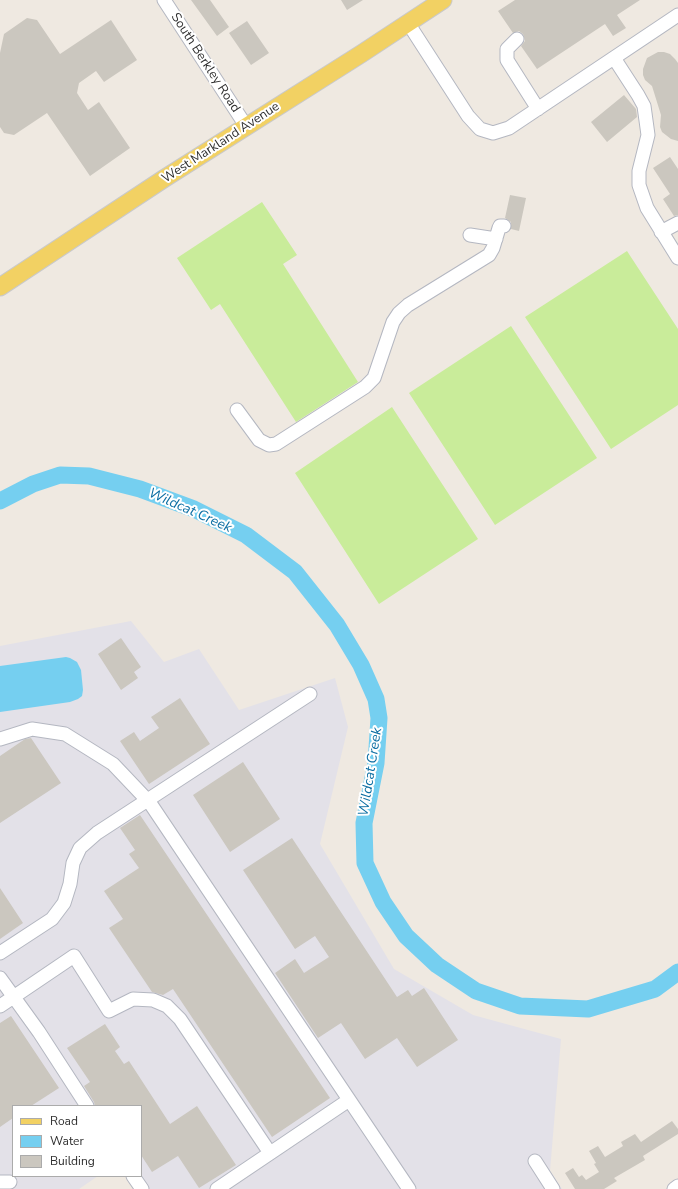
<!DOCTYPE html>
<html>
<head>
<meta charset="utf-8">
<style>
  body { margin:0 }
  #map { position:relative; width:678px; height:1189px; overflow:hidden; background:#efe9e1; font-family:"Nunito Sans",sans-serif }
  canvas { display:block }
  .legend { position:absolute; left:12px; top:1105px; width:130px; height:72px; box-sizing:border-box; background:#fff; border:1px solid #ababab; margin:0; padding:5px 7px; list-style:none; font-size:12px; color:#2e2e2e }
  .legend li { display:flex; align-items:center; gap:8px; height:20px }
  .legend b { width:20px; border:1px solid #ababab }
</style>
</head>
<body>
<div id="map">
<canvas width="678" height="1189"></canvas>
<ul class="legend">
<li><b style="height:5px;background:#f2d163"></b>Road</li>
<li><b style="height:11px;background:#75cff0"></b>Water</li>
<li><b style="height:11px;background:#cbc7bf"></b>Building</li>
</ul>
</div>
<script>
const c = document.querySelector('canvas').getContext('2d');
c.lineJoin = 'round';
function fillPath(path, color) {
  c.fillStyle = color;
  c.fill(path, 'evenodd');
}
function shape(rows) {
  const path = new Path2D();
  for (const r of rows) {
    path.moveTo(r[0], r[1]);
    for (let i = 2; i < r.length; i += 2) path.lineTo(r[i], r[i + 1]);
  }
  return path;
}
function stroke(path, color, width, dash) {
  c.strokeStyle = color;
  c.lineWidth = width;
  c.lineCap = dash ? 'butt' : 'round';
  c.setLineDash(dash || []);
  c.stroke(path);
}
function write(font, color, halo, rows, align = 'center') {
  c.font = font + ' "Nunito Sans",sans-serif';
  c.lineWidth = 4;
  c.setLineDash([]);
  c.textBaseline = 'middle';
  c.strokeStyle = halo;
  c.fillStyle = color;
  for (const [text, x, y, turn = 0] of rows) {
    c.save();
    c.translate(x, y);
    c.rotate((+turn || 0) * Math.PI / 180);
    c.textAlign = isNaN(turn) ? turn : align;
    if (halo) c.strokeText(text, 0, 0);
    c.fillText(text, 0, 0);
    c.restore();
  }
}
const industrial = shape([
  [131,621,164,662,199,649,239,710,335,678,348,727,320,844,394,969,473,1015,561,1039,550,1171,562,1189,135,1189,127,1176,141,1176,141,1106,13,1106,13,1176,98,1176,79,1189,0,1189,0,646]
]);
const pitch = shape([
  [262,202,297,255,283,264,358,382,296,422,220,304,211,310,177,258],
  [627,251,678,329,678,405,611,449,525,317],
  [511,326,597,458,495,525,409,393],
  [392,407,478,539,379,604,295,473]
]);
const water = shape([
  [66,657,70,658,77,662,81,670,83,690,82,696,78,699,70,702,0,712,0,666]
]);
const river = shape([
  [0,501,33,484,60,475,89,476,140,489,194,509,246,535,295,572,337,625,361,665,376,699,379,718,376,763,364,823,365,863,383,902,406,936,437,965,476,991,520,1006,588,1009,655,989,678,972]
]);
const building = shape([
  [191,0,210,0,229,27,217,36],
  [341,0,363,0,347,10],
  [515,0,640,0,617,15,626,28,613,36,605,24,537,69,521,46,525,41,523,34,519,31,513,33,498,11],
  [27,18,37,20,60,54,111,20,137,60,104,82,96,71,79,83,77,93,88,110,99,102,130,148,90,176,47,113,14,135,4,133,0,127,0,53,4,34],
  [247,21,269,53,251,65,229,33],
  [658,52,664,52,670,54,675,59,678,63,678,141,671,139,662,132,660,127,661,115,652,86,645,80,643,75,643,69,647,58],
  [624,95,636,109,637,117,607,142,591,122],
  [670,157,678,169,678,215,674,216,663,199,670,194,653,168],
  [510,195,526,198,519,231,511,229,511,222,505,218],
  [121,638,141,667,134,672,138,678,121,690,98,654],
  [180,698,210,744,149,784,120,741,134,732,140,741,159,728,151,717],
  [31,738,61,783,0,823,0,756,25,739],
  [243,762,280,819,230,852,193,795],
  [140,815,330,1098,272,1137,173,989,163,995,152,992,109,928,123,919,104,891,139,868,129,854,135,850,120,828],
  [292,838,397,997,408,990,412,996,424,988,458,1040,417,1067,397,1038,365,1059,341,1023,318,1038,275,973,295,959,304,973,329,957,315,936,295,949,243,870],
  [0,888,23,923,0,939],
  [11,1016,59,1088,31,1106,13,1106,13,1118,0,1127,0,1023],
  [105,1024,120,1047,115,1051,124,1064,129,1061,170,1124,197,1106,236,1165,199,1188,178,1156,152,1172,141,1155,141,1106,95,1106,94,1102,84,1086,90,1082,67,1048],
  [672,1121,678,1129,678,1134,643,1156,645,1160,614,1178,617,1181,604,1189,575,1189,565,1173,573,1168,579,1177,582,1175,586,1180,599,1172,594,1164,596,1163,589,1151,598,1146,605,1157,623,1146,621,1142,635,1134,641,1142]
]);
const minor = shape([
  [164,0,246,126],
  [408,23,468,116,480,129,493,133,509,128,678,15],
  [517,39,507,49,507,60,538,109],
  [614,58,638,95,644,106,648,135,639,171,639,185,647,208,678,258],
  [661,232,678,223],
  [470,235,496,239],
  [237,410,259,440,269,445,276,444,365,387,374,378,393,322,399,313,408,305,489,255,493,248,499,228,500,226,504,226],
  [0,739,32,729,65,734,113,764,150,803,409,1189],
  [0,953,52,919,64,903,70,884,73,863,80,848,97,833,310,694],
  [0,978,39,1032,87,1106],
  [0,1006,74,956,109,1011,133,999,153,1000,167,1006,180,1019,270,1153],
  [535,1161,553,1189],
  [133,1176,142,1189],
  [0,1182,10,1182],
  [217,1189,349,1100],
  [674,1189,678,1186]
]);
const major = shape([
  [0,287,165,178,361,54,443,0]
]);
const streetNames = [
  ["South Berkley Road",205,63,57],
  ["West Markland Avenue",221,143,-33]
];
const waterNames = [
  ["Wildcat Creek",190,511,24],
  ["Wildcat Creek",371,772,-81]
];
fillPath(industrial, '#e3e1e8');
fillPath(pitch, '#c9ec9a');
fillPath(water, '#75cff0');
stroke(river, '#75cff0', 17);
fillPath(building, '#cbc7bf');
stroke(minor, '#b4b7c1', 15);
stroke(major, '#c9c9c9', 19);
stroke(minor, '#fff', 13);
stroke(major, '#f2d163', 17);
write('13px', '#2e2e2e', '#fff', streetNames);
write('italic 14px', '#0d6fa3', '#fff', waterNames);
</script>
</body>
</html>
